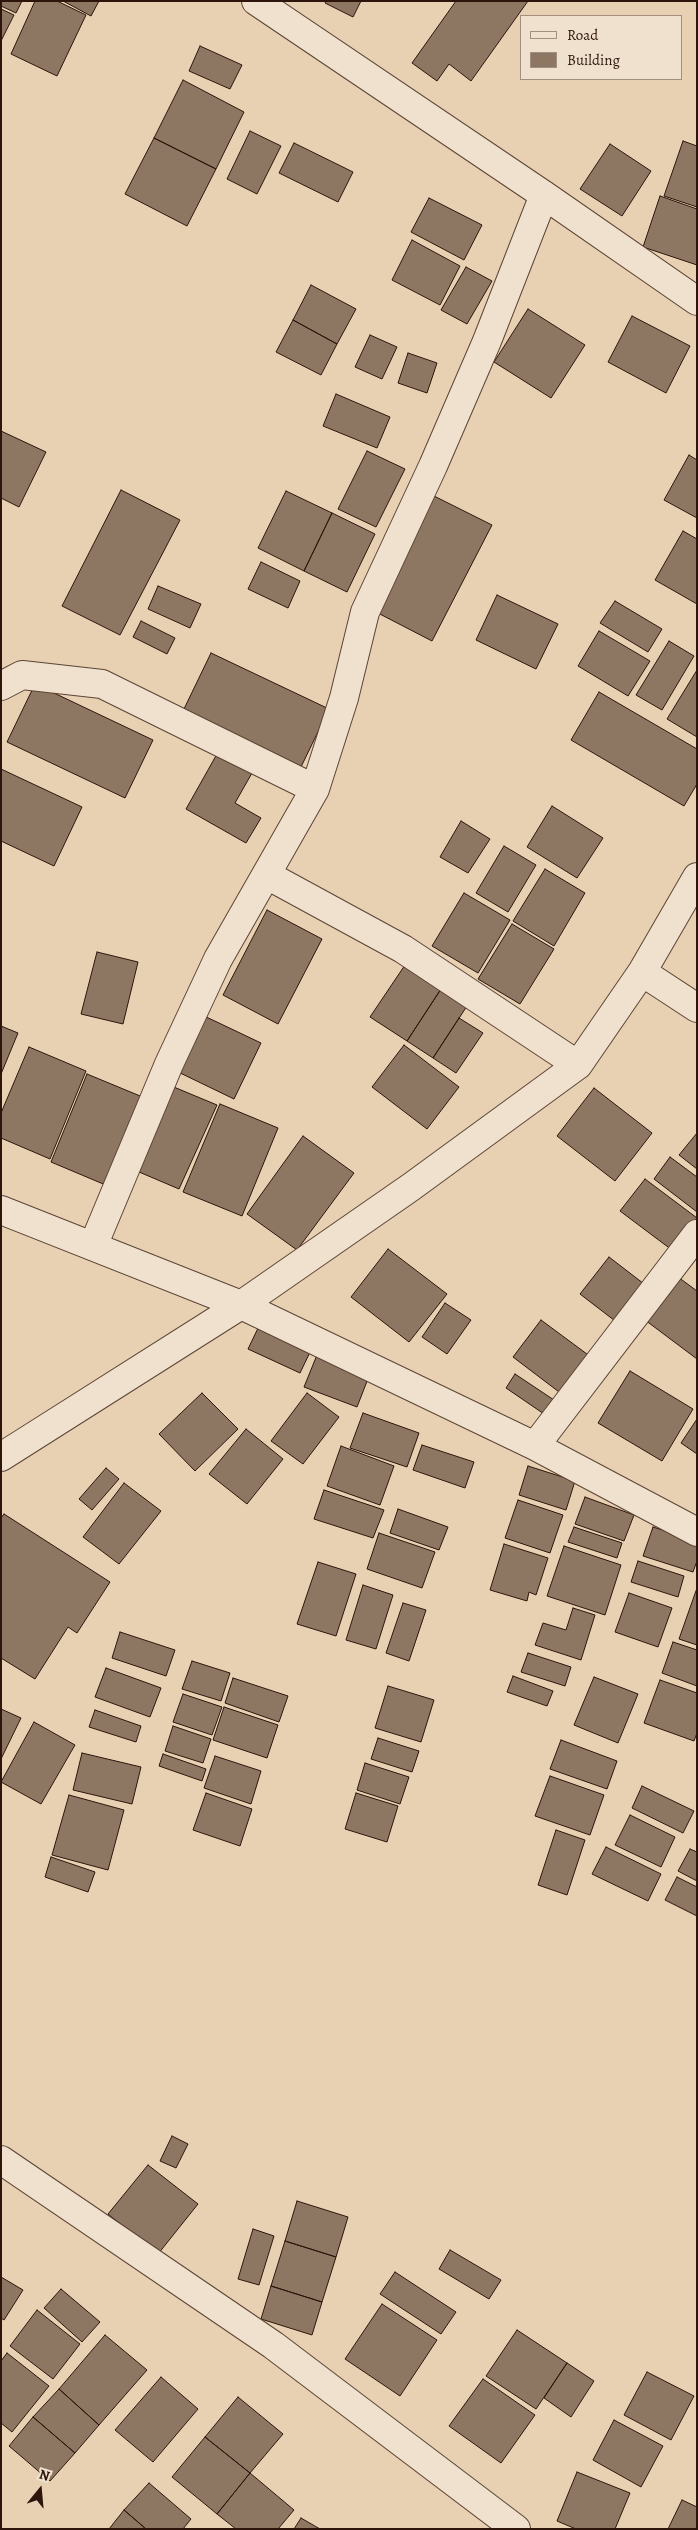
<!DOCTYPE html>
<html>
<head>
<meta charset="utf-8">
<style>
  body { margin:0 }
  #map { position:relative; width:698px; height:2530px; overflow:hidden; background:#e7d1b2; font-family:Alegreya,serif }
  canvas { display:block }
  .frame { position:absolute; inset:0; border:2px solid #2e150c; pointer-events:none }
  .legend { position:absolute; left:520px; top:15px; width:162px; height:65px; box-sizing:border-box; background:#efe1cd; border:1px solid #a28f80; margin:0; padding:6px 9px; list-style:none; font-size:15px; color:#2e150c }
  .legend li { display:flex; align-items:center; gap:10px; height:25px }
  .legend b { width:25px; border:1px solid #a28f80 }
  .north { position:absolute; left:15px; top:2465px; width:50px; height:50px; -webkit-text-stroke:4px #efe1cd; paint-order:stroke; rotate:17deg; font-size:14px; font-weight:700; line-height:20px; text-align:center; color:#2e150c }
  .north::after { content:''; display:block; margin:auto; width:18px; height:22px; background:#2e150c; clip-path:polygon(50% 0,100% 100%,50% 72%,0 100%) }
</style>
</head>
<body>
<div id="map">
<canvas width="698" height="2530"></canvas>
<div class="frame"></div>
<ul class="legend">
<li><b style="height:6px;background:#efe1cd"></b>Road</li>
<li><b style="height:14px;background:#8e7762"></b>Building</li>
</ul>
<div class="north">N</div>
</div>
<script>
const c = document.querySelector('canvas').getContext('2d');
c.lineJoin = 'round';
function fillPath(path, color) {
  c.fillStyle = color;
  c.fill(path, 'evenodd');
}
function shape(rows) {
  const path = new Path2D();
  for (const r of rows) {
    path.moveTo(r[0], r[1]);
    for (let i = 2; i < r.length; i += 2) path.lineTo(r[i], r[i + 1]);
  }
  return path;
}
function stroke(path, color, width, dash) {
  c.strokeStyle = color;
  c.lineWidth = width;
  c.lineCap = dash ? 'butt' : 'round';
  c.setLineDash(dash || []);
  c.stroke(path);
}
const building = shape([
  [1,1,22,1,16,13,1,6,1,1],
  [35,1,57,1,86,15,57,76,11,54,35,1],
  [63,1,99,1,91,16,63,1],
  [326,1,361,1,353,17,325,3,326,1],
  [456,1,528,1,471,81,449,64,437,81,412,63,456,1],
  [1,9,14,15,1,41,1,9],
  [200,46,242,65,230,89,189,71,200,46],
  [183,80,244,112,216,169,154,138,183,80],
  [250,131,281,146,257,194,227,179,250,131],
  [154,138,216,169,187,226,125,194,154,138],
  [683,141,697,146,697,207,664,196,683,141],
  [294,143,353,172,338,202,279,173,294,143],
  [610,144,651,171,622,216,580,189,610,144],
  [660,196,697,209,697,265,643,247,660,196],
  [429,198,482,225,464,260,411,232,429,198],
  [412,240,460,266,440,305,392,280,412,240],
  [466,267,492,281,467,324,441,310,466,267],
  [311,285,356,309,337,344,293,320,311,285],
  [528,309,585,345,551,398,494,362,528,309],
  [632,316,690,346,666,393,608,362,632,316],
  [293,320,337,344,321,375,276,352,293,320],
  [370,335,397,347,382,379,355,367,370,335],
  [408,353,437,363,427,393,398,383,408,353],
  [336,394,390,417,377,448,323,426,336,394],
  [1,431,46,452,19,507,1,498,1,431],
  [367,451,405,469,376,527,338,509,367,451],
  [689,455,697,460,697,518,664,500,689,455],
  [121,490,180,520,120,635,62,606,121,490],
  [286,491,332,513,304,571,258,548,286,491],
  [434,496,492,525,432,641,374,611,434,496],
  [332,513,375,534,347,592,304,571,332,513],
  [683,531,697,539,697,604,655,580,683,531],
  [261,562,300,581,288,608,248,589,261,562],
  [158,586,201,604,190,628,148,609,158,586],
  [497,595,558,624,536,669,476,640,497,595],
  [615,601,662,629,648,652,600,623,615,601],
  [141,621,175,638,167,654,133,637,141,621],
  [599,631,650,661,628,696,578,666,599,631],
  [669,641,694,656,662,710,636,695,669,641],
  [211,653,329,709,301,767,183,711,211,653],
  [697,670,697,737,667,719,697,670],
  [35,684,153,740,125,798,7,742,35,684],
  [599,692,697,749,697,784,684,806,571,740,599,692],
  [217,754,252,773,235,803,261,818,246,843,186,809,217,754],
  [1,769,82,807,54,866,1,841,1,769],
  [552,806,603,838,577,878,527,847,552,806],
  [461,821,490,839,468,873,440,857,461,821],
  [504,846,536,865,508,912,476,893,504,846],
  [545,869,585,893,554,946,513,921,545,869],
  [464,893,510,920,478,973,432,946,464,893],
  [267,910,322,939,278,1024,223,995,267,910],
  [512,924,554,949,520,1004,478,979,512,924],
  [97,952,138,962,123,1024,81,1014,97,952],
  [405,965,441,989,407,1041,370,1017,405,965],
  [441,989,467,1006,433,1058,407,1041,441,989],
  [200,1014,261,1043,234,1099,174,1070,200,1014],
  [459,1018,483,1033,456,1073,433,1058,459,1018],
  [1,1026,18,1033,1,1074,1,1026],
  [404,1045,459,1087,427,1129,372,1087,404,1045],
  [29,1047,86,1071,50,1159,1,1138,1,1113,29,1047],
  [87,1074,145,1098,108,1186,51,1162,87,1074],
  [169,1085,217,1105,179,1189,132,1169,169,1085],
  [594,1088,652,1133,615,1181,557,1136,594,1088],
  [220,1104,278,1128,242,1216,183,1192,220,1104],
  [697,1133,697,1169,679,1155,697,1133],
  [303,1136,354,1173,297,1250,247,1214,303,1136],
  [670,1157,697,1177,697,1212,654,1179,670,1157],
  [645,1179,697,1218,672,1250,620,1211,645,1179],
  [388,1249,447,1294,409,1342,351,1297,388,1249],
  [609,1257,648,1287,619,1324,580,1294,609,1257],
  [678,1277,697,1291,697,1359,645,1320,678,1277],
  [445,1303,471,1320,447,1354,422,1337,445,1303],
  [541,1320,591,1357,563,1395,513,1357,541,1320],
  [261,1322,313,1346,300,1373,248,1349,261,1322],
  [319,1350,371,1371,357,1407,304,1387,319,1350],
  [630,1371,693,1409,662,1461,598,1423,630,1371],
  [515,1374,557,1402,547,1416,506,1388,515,1374],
  [202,1393,238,1429,195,1471,159,1434,202,1393],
  [307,1393,339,1417,303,1464,271,1441,307,1393],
  [363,1413,419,1433,407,1467,350,1448,363,1413],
  [697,1419,697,1454,681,1443,697,1419],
  [246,1429,283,1459,247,1504,209,1474,246,1429],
  [422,1445,474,1462,465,1488,413,1470,422,1445],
  [341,1446,394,1466,380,1505,327,1486,341,1446],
  [528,1466,575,1481,566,1510,519,1495,528,1466],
  [106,1468,119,1479,92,1510,79,1499,106,1468],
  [124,1483,161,1511,119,1564,83,1537,124,1483],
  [324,1490,384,1510,373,1538,314,1519,324,1490],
  [585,1497,634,1515,624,1541,575,1524,585,1497],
  [518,1500,563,1515,550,1553,505,1538,518,1500],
  [398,1509,448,1527,439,1550,390,1533,398,1509],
  [4,1514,110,1582,77,1633,68,1627,35,1679,1,1658,1,1518,4,1514],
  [574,1527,622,1543,617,1558,568,1542,574,1527],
  [653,1527,697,1541,697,1561,693,1572,643,1556,653,1527],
  [379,1533,435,1552,422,1588,367,1569,379,1533],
  [504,1544,548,1558,536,1595,529,1592,527,1601,490,1590,504,1544],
  [564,1546,621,1565,605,1615,547,1596,564,1546],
  [638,1561,684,1576,678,1597,631,1582,638,1561],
  [318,1562,356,1574,336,1636,297,1624,318,1562],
  [363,1585,393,1595,376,1649,346,1640,363,1585],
  [697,1588,697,1645,679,1639,697,1588],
  [629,1593,672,1608,658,1647,615,1632,629,1593],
  [403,1603,426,1610,409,1661,386,1653,403,1603],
  [573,1608,595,1615,581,1660,535,1645,543,1623,566,1630,573,1608],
  [120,1632,175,1650,166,1676,112,1658,120,1632],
  [673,1642,697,1650,697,1686,662,1673,673,1642],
  [528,1653,571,1667,565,1686,521,1672,528,1653],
  [192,1661,230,1673,221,1701,182,1689,192,1661],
  [106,1668,161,1688,150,1717,95,1697,106,1668],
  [513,1676,553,1691,547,1706,507,1692,513,1676],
  [594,1677,638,1694,618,1743,574,1725,594,1677],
  [233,1678,288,1696,279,1722,225,1703,233,1678],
  [660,1680,697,1693,697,1733,694,1741,644,1723,660,1680],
  [388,1686,434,1700,421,1742,375,1728,388,1686],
  [183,1694,222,1707,212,1735,173,1722,183,1694],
  [224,1707,278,1725,267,1758,213,1740,224,1707],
  [1,1709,21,1718,1,1759,1,1709],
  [95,1710,141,1726,136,1742,89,1727,95,1710],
  [34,1722,75,1745,41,1804,1,1782,34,1722],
  [173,1726,211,1739,203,1763,165,1751,173,1726],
  [378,1738,419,1751,412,1772,371,1759,378,1738],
  [561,1740,617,1761,607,1789,550,1769,561,1740],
  [82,1753,141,1767,132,1804,73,1790,82,1753],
  [163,1754,206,1769,202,1781,159,1766,163,1754],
  [215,1756,261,1771,251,1804,204,1788,215,1756],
  [365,1763,409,1777,400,1804,357,1790,365,1763],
  [550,1776,604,1795,590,1835,535,1816,550,1776],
  [642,1786,694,1811,683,1833,632,1808,642,1786],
  [206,1793,252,1809,240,1846,193,1830,206,1793],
  [356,1793,398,1806,387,1842,345,1829,356,1793],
  [69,1795,124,1810,108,1870,52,1855,69,1795],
  [630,1815,675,1837,661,1867,615,1845,630,1815],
  [556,1830,585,1840,567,1895,538,1885,556,1830],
  [606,1847,661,1874,648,1901,592,1874,606,1847],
  [690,1849,697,1852,697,1881,678,1871,690,1849],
  [51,1857,95,1872,88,1892,45,1877,51,1857],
  [677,1877,697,1887,697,1916,665,1900,677,1877],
  [172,2136,188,2144,176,2168,160,2161,172,2136],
  [148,2165,198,2204,158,2254,108,2214,148,2165],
  [297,2201,348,2217,336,2257,285,2241,297,2201],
  [253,2229,274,2236,259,2285,238,2279,253,2229],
  [285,2241,336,2257,322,2302,271,2286,285,2241],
  [450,2250,501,2280,489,2299,439,2269,450,2250],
  [395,2272,456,2312,441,2334,380,2294,395,2272],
  [1,2277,23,2290,4,2320,1,2318,1,2277],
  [271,2286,322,2302,312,2335,261,2319,271,2286],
  [61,2289,100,2322,82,2342,44,2308,61,2289],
  [382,2304,437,2340,400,2396,345,2359,382,2304],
  [37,2310,80,2344,53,2379,10,2346,37,2310],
  [517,2330,567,2363,536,2409,486,2376,517,2330],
  [105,2335,147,2370,99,2425,59,2389,105,2335],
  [7,2353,49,2386,12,2432,1,2423,1,2361,7,2353],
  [567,2363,594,2381,571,2417,544,2398,567,2363],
  [647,2372,694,2396,671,2440,624,2415,647,2372],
  [161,2377,198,2409,153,2462,115,2430,161,2377],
  [483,2379,535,2415,501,2463,449,2426,483,2379],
  [59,2389,99,2425,75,2453,33,2417,59,2389],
  [238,2397,283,2434,250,2473,205,2437,238,2397],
  [33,2417,75,2453,50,2481,9,2446,33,2417],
  [614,2420,663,2446,641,2487,593,2460,614,2420],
  [205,2437,250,2473,217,2514,172,2477,205,2437],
  [577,2472,630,2493,615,2529,576,2529,557,2521,577,2472],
  [250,2473,294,2510,278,2529,236,2529,217,2514,250,2473],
  [149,2483,191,2519,183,2529,146,2529,124,2510,149,2483],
  [682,2500,697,2507,697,2529,668,2529,682,2500],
  [124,2510,146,2529,109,2529,124,2510],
  [301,2518,320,2529,294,2529,301,2518]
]);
const street = shape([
  [256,1,544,195,697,301],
  [1,686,22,675,102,684,315,789],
  [267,875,403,949,578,1065],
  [642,972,697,1008],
  [1,1210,241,1305,535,1446,697,1532],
  [93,1246,169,1064,218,959,315,789,344,698,365,612,433,466,487,341,544,195],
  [535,1446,697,1234],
  [1,1457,241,1305,411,1187,578,1065,642,972,697,877],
  [1,2160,273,2345,516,2529]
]);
fillPath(building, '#8e7762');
stroke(building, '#2e150c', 1);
stroke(street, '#5c4436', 30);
stroke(street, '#efe1cd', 28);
</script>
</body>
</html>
